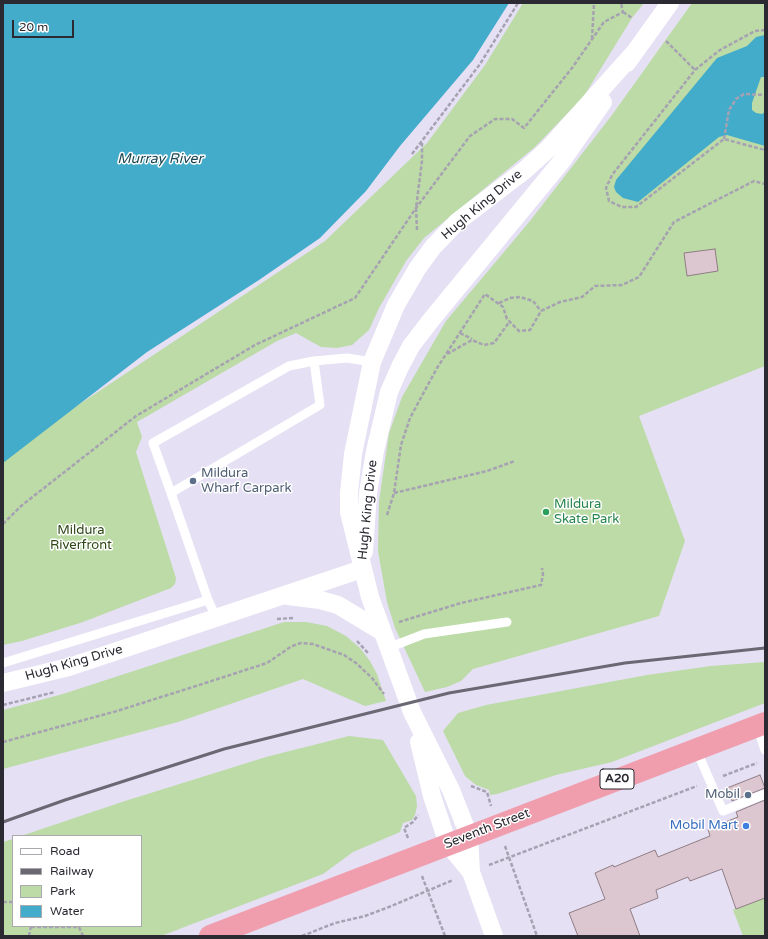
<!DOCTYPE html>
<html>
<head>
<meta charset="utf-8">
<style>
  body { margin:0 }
  #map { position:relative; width:768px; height:939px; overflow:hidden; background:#e5e0f4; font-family:"Varela Round",sans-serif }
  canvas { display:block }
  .frame { position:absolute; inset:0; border:4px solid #2b2931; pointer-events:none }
  .legend { position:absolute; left:12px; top:835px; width:130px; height:92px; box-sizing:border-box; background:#fff; border:1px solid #aaa9ad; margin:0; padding:5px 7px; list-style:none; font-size:12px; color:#2b2931 }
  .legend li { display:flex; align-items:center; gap:8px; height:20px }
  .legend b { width:20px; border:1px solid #aaa9ad }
  .scale { position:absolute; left:12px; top:20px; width:62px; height:18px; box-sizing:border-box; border:2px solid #2b2931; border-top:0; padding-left:5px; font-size:12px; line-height:14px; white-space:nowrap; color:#2b2931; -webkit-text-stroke:3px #fff; paint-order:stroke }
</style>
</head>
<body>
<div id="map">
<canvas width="768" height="939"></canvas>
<div class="frame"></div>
<ul class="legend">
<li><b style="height:5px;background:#fff"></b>Road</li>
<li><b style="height:5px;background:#6b6874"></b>Railway</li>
<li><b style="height:11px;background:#bcdba6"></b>Park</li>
<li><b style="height:11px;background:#43acca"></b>Water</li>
</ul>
<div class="scale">20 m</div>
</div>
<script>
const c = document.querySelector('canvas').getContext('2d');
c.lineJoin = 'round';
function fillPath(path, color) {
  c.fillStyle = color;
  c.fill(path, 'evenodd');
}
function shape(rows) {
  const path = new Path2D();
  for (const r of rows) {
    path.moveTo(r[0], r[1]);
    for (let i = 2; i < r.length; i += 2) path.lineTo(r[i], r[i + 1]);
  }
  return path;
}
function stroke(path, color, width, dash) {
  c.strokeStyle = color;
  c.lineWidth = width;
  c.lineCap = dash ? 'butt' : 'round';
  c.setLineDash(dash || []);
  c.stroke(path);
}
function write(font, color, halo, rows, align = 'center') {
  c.font = font + ' "Varela Round",sans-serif';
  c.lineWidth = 3;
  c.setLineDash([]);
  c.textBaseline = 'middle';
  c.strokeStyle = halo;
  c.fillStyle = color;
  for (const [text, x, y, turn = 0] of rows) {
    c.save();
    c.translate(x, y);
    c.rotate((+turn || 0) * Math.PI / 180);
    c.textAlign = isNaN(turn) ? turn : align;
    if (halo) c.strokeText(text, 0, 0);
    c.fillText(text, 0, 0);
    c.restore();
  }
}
const green = shape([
  [523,3,644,3,632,18,584,96,535,147,424,238,406,261,379,308,369,330,352,345,337,348,321,347,296,333,277,341,137,422,142,437,136,452,176,578,175,584,171,588,83,622,22,641,3,645,3,455,325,241,427,143,485,65],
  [692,3,765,3,765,366,639,416,685,541,659,616,473,669,461,681,447,687,425,692,395,628,387,602,378,551,379,501,389,433,402,397,446,321,530,221,612,115],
  [284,622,306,622,327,626,346,636,360,648,370,661,377,674,386,701,365,706,303,679,178,722,3,769,3,710,63,694],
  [765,662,765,703,612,762,556,775,497,794,490,795,489,790,476,785,465,776,443,731,458,713,486,705,647,675,711,666],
  [349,736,383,740,416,796,417,806,415,815,412,820,403,823,400,832,353,852,323,874,161,936,3,936,3,842,13,839,13,926,141,926,141,836,21,836,125,801,266,757],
  [765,806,765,936,743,936,733,910,736,908,708,829]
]);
const water = shape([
  [3,3,509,3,473,60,400,146,366,191,320,238,259,280,147,352,3,463],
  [765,35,765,77,761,77,752,103,752,110,756,113,762,114,765,112,765,146,727,135,719,137,638,202,623,198,616,192,614,187,616,180,717,58,747,46,756,37]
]);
const building = shape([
  [715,249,718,271,687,276,684,253,715,249],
  [760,775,765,788,732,801,727,788,760,775],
  [765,800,765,898,736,909,722,869,690,881,688,877,656,890,658,898,630,909,640,936,578,936,569,913,605,899,595,873,613,865,614,867,655,850,658,857,710,836,708,829,738,817,736,812,765,800]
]);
const path = shape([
  [623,12,632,18],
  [765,30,755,31,720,50,695,70,612,175,606,188,609,201,622,207,636,207,724,139,765,150],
  [592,39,594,3],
  [666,41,695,70],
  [724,139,729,110,736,99,744,94,765,95],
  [412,154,480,64,518,3],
  [417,230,416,208,422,161,422,143],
  [499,303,510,298,520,297,533,301,541,311],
  [460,333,472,339],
  [447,354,472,340,484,345,494,343,510,321],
  [394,493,487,471,515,461],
  [387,515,394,493,401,445,410,418,437,368,485,294,503,307,507,319,519,331,530,330,541,311,560,302,582,297,595,286,622,285,639,277,674,222,754,181,765,184],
  [3,524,21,506,136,416,255,345,355,298,416,208,470,136,495,119,512,119,524,128,572,68,604,22,623,12,621,3],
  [277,619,293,618],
  [399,622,461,603,541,585,543,574,542,568],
  [357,641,368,653],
  [3,705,55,692],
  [3,742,117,711,196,686,267,663,292,646,301,643,313,644,344,655,356,663,372,678,384,694],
  [723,776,757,763],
  [471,786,487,792,491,806],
  [408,838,404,828,413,822,418,815],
  [505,846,537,936],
  [489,865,697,786],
  [422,876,445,936],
  [3,902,13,902],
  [31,927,79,927,83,936],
  [29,936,31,926],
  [302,936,335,923,365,916,389,907,453,880]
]);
const lane = shape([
  [171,493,153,443,289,366,314,361],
  [217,619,208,600,171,493,320,405,314,361,347,358,372,362],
  [388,648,424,634,507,622],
  [3,663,208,600],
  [757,726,765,750],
  [696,749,723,811,765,794]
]);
const street = shape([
  [627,63,670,3],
  [364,552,368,493,375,451,389,392,400,367,411,346,431,320,561,162,603,102],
  [288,596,320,600,338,605,381,631],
  [3,683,69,667,362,569],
  [419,742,432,796,448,844,471,872],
  [494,936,471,872,469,836,451,790,412,712,370,597,349,512,349,493,353,454,372,362,396,305,417,269,433,247,457,222,525,170,548,149,633,54]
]);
const highway = shape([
  [210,936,765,723]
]);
const rail = shape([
  [3,822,65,800,224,749,449,693,625,663,765,648]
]);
const markers = [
  [193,481,4,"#5c6f8a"],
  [546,512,4,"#2e9e5b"],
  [748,795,4,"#5c6f8a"],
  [746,826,4,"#3f7fe0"]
];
const shields = [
  [617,779,34]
];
const shieldNames = [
  ["A20",617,779]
];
const streetNames = [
  ["Hugh King Drive",482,205,-40],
  ["Hugh King Drive",368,510,-84],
  ["Hugh King Drive",74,663,-16],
  ["Seventh Street",487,829,-21]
];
const serviceNames = [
  ["Mildura",201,474],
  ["Wharf Carpark",201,489],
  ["Mobil",740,795,"right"]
];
const leisureNames = [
  ["Mildura",554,505],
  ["Skate Park",554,520]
];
const parkNames = [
  ["Mildura",81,531],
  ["Riverfront",81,546]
];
const shopNames = [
  ["Mobil Mart",738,826]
];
const waterNames = [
  ["Murray River",160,159]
];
fillPath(green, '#bcdba6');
fillPath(water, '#43acca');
fillPath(building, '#dcc7d0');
stroke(building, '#907d85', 1);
stroke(path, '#a6a2b2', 2.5, [4, 2]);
stroke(lane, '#fff', 9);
stroke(street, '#fff', 18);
stroke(highway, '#f09eae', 22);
stroke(rail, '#6b6874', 3);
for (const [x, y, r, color] of markers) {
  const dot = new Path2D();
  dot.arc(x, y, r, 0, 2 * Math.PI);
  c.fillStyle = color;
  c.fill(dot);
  stroke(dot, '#fff', 1.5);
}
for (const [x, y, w] of shields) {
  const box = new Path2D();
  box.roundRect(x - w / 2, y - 10, w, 20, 3);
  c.fillStyle = '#fff';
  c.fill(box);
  stroke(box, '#2b2931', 1);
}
write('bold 12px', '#2b2931', null, shieldNames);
write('13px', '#2b2931', '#fff', streetNames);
write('13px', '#4e5e75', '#fff', serviceNames, 'left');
write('13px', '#27864d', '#fff', leisureNames, 'left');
write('13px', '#2c4615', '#fff', parkNames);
write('13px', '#366cbe', '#fff', shopNames, 'right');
write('italic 14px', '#194653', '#fff', waterNames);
</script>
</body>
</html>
